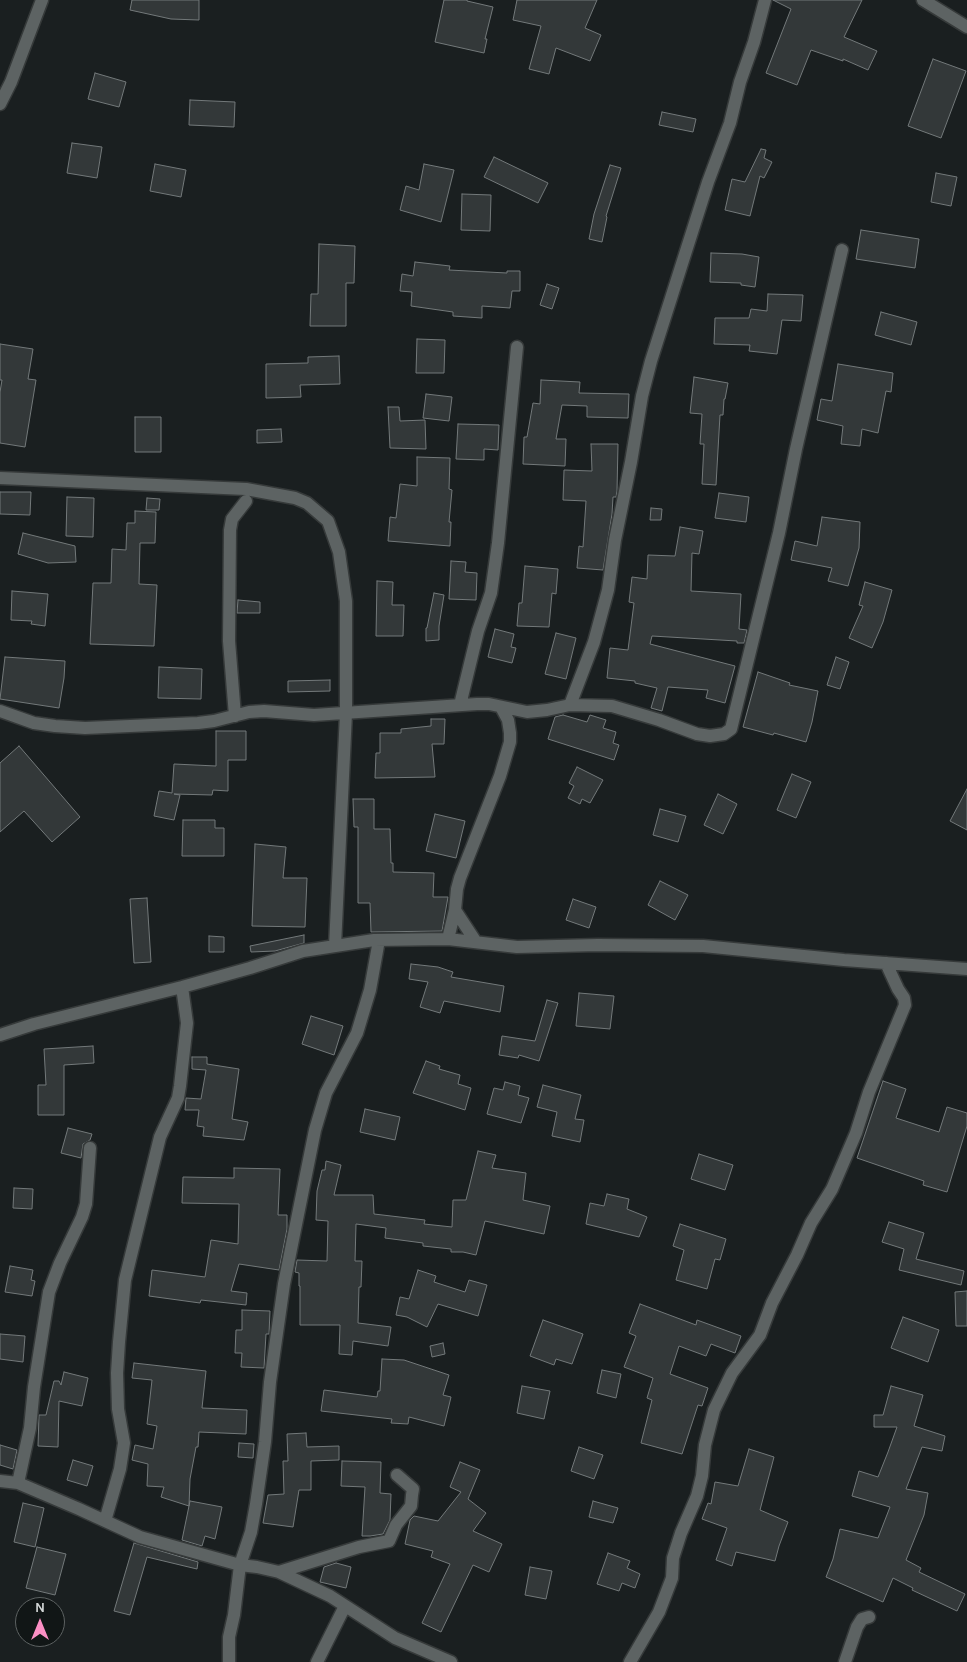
<!DOCTYPE html>
<html>
<head>
<meta charset="utf-8">
<style>
  body { margin:0 }
  #map { position:relative; width:967px; height:1662px; overflow:hidden; background:#1a1f20; font-family:Karla,sans-serif }
  canvas { display:block }
  .north { position:absolute; left:15px; top:1597px; width:50px; height:50px; box-sizing:border-box; background:#111616; border:1px solid #5d6262; border-radius:50%; rotate:0deg; font-size:14px; font-weight:700; line-height:20px; text-align:center; color:#d0d4d4 }
  .north::after { content:''; display:block; margin:auto; width:18px; height:22px; background:#fb8fc4; clip-path:polygon(50% 0,100% 100%,50% 72%,0 100%) }
</style>
</head>
<body>
<div id="map">
<canvas width="967" height="1662"></canvas>
<div class="north">N</div>
</div>
<script>
const c = document.querySelector('canvas').getContext('2d');
c.lineJoin = 'round';
function fillPath(path, color) {
  c.fillStyle = color;
  c.fill(path, 'evenodd');
}
function shape(rows) {
  const path = new Path2D();
  for (const r of rows) {
    path.moveTo(r[0], r[1]);
    for (let i = 2; i < r.length; i += 2) path.lineTo(r[i], r[i + 1]);
  }
  return path;
}
function stroke(path, color, width, dash) {
  c.strokeStyle = color;
  c.lineWidth = width;
  c.lineCap = dash ? 'butt' : 'round';
  c.setLineDash(dash || []);
  c.stroke(path);
}
const building = shape([
  [132,0,199,0,199,20,171,19,130,10,132,0],
  [444,0,467,0,467,1,493,7,485,39,487,39,484,53,435,42,444,0],
  [517,0,597,0,585,28,601,35,590,61,556,48,549,74,529,69,541,26,513,20,517,0],
  [773,0,862,0,844,37,877,51,868,70,843,59,843,61,811,50,797,85,766,73,791,9,773,0],
  [933,59,966,71,941,138,908,126,933,59],
  [95,73,126,82,119,107,88,99,95,73],
  [190,100,235,102,234,127,189,125,190,100],
  [662,112,696,119,693,132,659,125,662,112],
  [72,143,102,147,97,178,67,173,72,143],
  [761,149,766,150,764,158,772,162,764,178,760,176,750,216,725,210,732,179,745,182,761,149],
  [494,157,548,183,538,203,484,177,494,157],
  [155,164,186,170,181,197,150,191,155,164],
  [424,164,454,170,441,222,400,210,406,186,419,190,424,164],
  [610,165,621,168,606,216,607,217,602,242,589,239,594,214,610,165],
  [936,173,957,177,951,206,931,202,936,173],
  [462,194,491,195,490,231,461,230,462,194],
  [861,230,919,239,915,268,856,259,861,230],
  [319,244,355,246,354,283,346,283,346,326,310,326,311,294,318,294,319,244],
  [711,253,742,254,759,257,755,287,741,285,741,283,710,282,711,253],
  [415,262,450,266,449,270,507,273,507,271,520,271,520,291,512,291,510,308,482,306,482,318,453,316,453,312,411,306,412,292,400,291,402,274,413,276,415,262],
  [547,284,559,288,552,309,540,305,547,284],
  [768,294,803,295,801,321,782,320,777,354,749,351,750,345,714,344,715,318,749,318,751,309,767,311,768,294],
  [881,312,917,322,911,345,875,335,881,312],
  [417,339,445,340,444,373,416,373,417,339],
  [0,344,33,349,28,379,36,380,25,447,0,443,0,392,2,380,0,380,0,344],
  [339,356,340,384,300,385,301,397,266,398,266,364,308,363,308,357,339,356],
  [838,364,893,373,891,392,886,391,878,433,862,429,860,446,841,444,843,426,817,420,821,399,832,401,838,364],
  [694,377,728,383,725,399,724,399,723,415,720,415,716,485,702,484,704,444,700,444,702,414,690,413,694,377],
  [541,380,580,382,579,393,629,394,628,418,587,417,587,406,562,405,556,439,566,439,565,466,523,464,524,437,527,437,533,403,540,404,541,380],
  [426,394,452,397,449,421,423,418,426,394],
  [388,407,399,407,400,421,425,420,426,449,390,448,388,407],
  [135,417,161,417,161,452,135,452,135,417],
  [458,424,499,425,498,450,484,449,484,460,456,459,458,424],
  [281,429,282,442,257,443,257,430,281,429],
  [591,444,618,444,617,491,616,497,613,497,612,514,603,570,577,568,579,546,583,547,586,501,563,500,564,470,592,471,591,444],
  [417,457,450,458,449,489,452,490,449,522,451,522,450,546,388,541,390,517,396,518,400,484,417,486,417,457],
  [0,492,31,492,30,515,0,514,0,492],
  [719,493,749,497,746,522,715,518,719,493],
  [67,497,94,498,93,537,66,536,67,497],
  [147,498,160,499,159,510,146,510,147,498],
  [651,508,662,509,661,520,650,520,651,508],
  [135,511,156,512,155,543,140,543,139,584,157,585,154,646,90,644,93,583,111,583,112,549,126,550,127,523,135,523,135,511],
  [822,517,860,522,859,548,848,586,828,581,832,568,791,560,795,541,817,546,822,517],
  [680,527,703,531,699,554,692,553,691,591,741,594,739,629,747,630,744,643,737,643,737,641,652,636,650,644,735,666,725,703,706,698,708,690,668,687,662,711,651,708,657,688,635,683,635,681,607,678,610,648,628,650,634,603,629,602,632,577,647,579,648,555,675,556,680,527],
  [23,533,75,546,76,562,48,563,18,554,23,533],
  [451,561,466,562,465,572,477,573,476,600,449,599,451,561],
  [525,566,558,569,556,594,552,593,549,627,517,626,519,603,522,603,525,566],
  [377,581,393,582,392,605,404,605,403,636,376,636,377,581],
  [865,582,892,590,883,622,872,648,849,638,863,606,859,605,865,582],
  [12,591,48,594,45,626,31,624,32,621,11,620,12,591],
  [434,593,444,595,439,626,439,640,426,641,426,628,427,628,434,593],
  [238,600,260,602,260,613,237,613,238,600],
  [495,629,514,634,511,647,516,648,512,663,488,657,495,629],
  [556,633,576,638,566,679,545,674,556,633],
  [5,657,65,661,64,678,59,708,0,699,5,657],
  [836,657,849,662,840,689,827,685,836,657],
  [159,667,202,669,201,699,158,698,159,667],
  [758,672,790,683,789,685,818,691,812,722,806,742,774,733,773,735,743,727,758,672],
  [330,680,330,691,288,692,288,681,330,680],
  [563,715,587,722,590,715,606,720,603,728,616,732,613,743,619,745,614,760,548,739,555,717,563,715],
  [431,719,445,719,444,744,432,744,435,777,375,778,376,753,380,753,380,733,401,733,401,729,431,726,431,719],
  [216,731,246,731,246,760,228,760,228,791,213,790,212,795,174,794,180,795,174,820,154,816,159,791,172,793,174,764,216,766,216,731],
  [19,746,80,817,52,842,24,811,0,832,0,763,19,746],
  [577,767,603,780,590,803,582,799,580,804,568,798,574,786,569,783,577,767],
  [792,774,811,782,796,818,777,810,792,774],
  [967,789,967,830,950,821,967,789],
  [718,794,737,804,723,834,704,825,718,794],
  [353,799,374,799,374,829,390,829,391,863,393,863,393,872,434,873,433,897,448,897,442,931,371,932,370,903,358,903,358,827,354,827,353,799],
  [660,809,686,816,678,842,653,835,660,809],
  [435,814,465,821,456,858,426,851,435,814],
  [183,820,215,820,215,828,224,828,224,856,182,856,183,820],
  [255,844,286,847,283,878,307,878,305,927,252,926,255,844],
  [660,881,688,895,675,920,648,905,660,881],
  [147,898,151,962,134,963,130,899,147,898],
  [573,899,596,907,589,928,566,920,573,899],
  [304,935,304,943,275,951,251,952,250,946,304,935],
  [209,936,224,937,224,952,209,952,209,936],
  [411,964,438,967,453,972,451,977,504,986,500,1012,444,1001,440,1013,420,1007,428,982,409,979,411,964],
  [579,993,614,996,610,1029,576,1026,579,993],
  [547,1000,558,1003,539,1061,519,1055,518,1058,499,1055,502,1036,535,1041,547,1000],
  [311,1016,343,1026,334,1055,302,1044,311,1016],
  [93,1046,94,1063,64,1065,64,1115,38,1115,38,1085,46,1085,44,1049,93,1046],
  [192,1057,207,1057,207,1064,239,1069,232,1119,248,1122,244,1140,203,1136,204,1127,197,1126,199,1110,185,1110,186,1098,201,1099,206,1070,192,1069,192,1057],
  [426,1061,440,1066,439,1069,460,1075,458,1084,471,1088,465,1110,413,1093,426,1061],
  [883,1081,906,1089,896,1118,939,1132,947,1107,967,1113,967,1126,947,1192,923,1185,924,1181,857,1158,883,1081],
  [505,1082,520,1086,518,1095,529,1098,521,1123,487,1114,494,1088,503,1090,505,1082],
  [543,1085,581,1095,575,1119,584,1120,580,1142,552,1136,557,1112,537,1107,543,1085],
  [365,1109,400,1117,395,1140,360,1132,365,1109],
  [68,1128,92,1134,90,1140,83,1144,81,1158,61,1153,68,1128],
  [478,1151,496,1155,492,1168,526,1173,523,1200,550,1206,544,1234,485,1221,476,1255,463,1252,451,1252,451,1249,423,1246,423,1243,385,1238,386,1228,356,1224,355,1261,362,1261,361,1287,359,1287,358,1323,391,1327,388,1346,353,1341,352,1355,339,1354,340,1325,300,1325,300,1286,299,1286,299,1273,295,1272,297,1260,327,1261,328,1221,316,1220,317,1191,322,1170,325,1170,326,1161,341,1165,334,1195,373,1195,374,1214,425,1220,424,1224,452,1227,453,1200,466,1200,478,1151],
  [699,1154,733,1165,725,1190,691,1179,699,1154],
  [234,1168,280,1169,278,1215,287,1215,287,1229,279,1270,239,1264,231,1291,247,1293,246,1305,201,1300,200,1303,149,1296,152,1270,205,1277,211,1240,238,1244,239,1204,182,1203,183,1177,234,1178,234,1168],
  [14,1188,33,1189,32,1209,13,1208,14,1188],
  [607,1194,629,1199,627,1209,647,1217,639,1237,586,1224,590,1203,604,1206,607,1194],
  [889,1222,924,1233,916,1259,964,1271,961,1285,899,1270,904,1249,882,1242,889,1222],
  [680,1224,726,1239,720,1260,715,1259,707,1289,676,1280,684,1250,673,1246,680,1224],
  [10,1266,33,1270,31,1280,35,1281,32,1296,5,1292,10,1266],
  [418,1270,436,1276,434,1282,465,1292,469,1280,487,1285,478,1316,438,1304,427,1327,407,1317,396,1315,400,1297,409,1299,418,1270],
  [967,1291,967,1326,956,1326,955,1292,967,1291],
  [640,1304,696,1325,697,1320,741,1336,735,1353,711,1344,706,1356,679,1346,670,1374,708,1388,702,1406,698,1405,682,1454,641,1443,652,1400,647,1398,653,1378,624,1367,636,1336,629,1333,640,1304],
  [242,1310,270,1311,269,1334,266,1334,264,1368,241,1367,242,1353,235,1353,236,1330,242,1330,242,1310],
  [903,1317,939,1330,928,1362,891,1348,903,1317],
  [543,1320,583,1334,572,1364,556,1359,554,1365,530,1356,543,1320],
  [0,1334,25,1336,23,1362,0,1359,0,1334],
  [443,1343,445,1354,432,1357,430,1346,443,1343],
  [382,1359,404,1360,449,1375,443,1395,451,1397,444,1426,409,1417,408,1424,391,1423,392,1419,321,1411,324,1390,377,1397,378,1391,380,1391,382,1359],
  [134,1363,206,1371,202,1408,247,1410,246,1434,199,1432,198,1447,196,1447,190,1479,189,1506,161,1497,164,1487,147,1486,148,1464,132,1460,135,1445,153,1449,157,1426,147,1424,152,1380,132,1378,134,1363],
  [602,1370,621,1374,616,1398,597,1393,602,1370],
  [64,1372,88,1378,82,1406,59,1401,58,1447,38,1446,39,1415,46,1415,54,1381,59,1381,61,1385,64,1372],
  [522,1386,550,1391,544,1419,517,1413,522,1386],
  [891,1386,923,1395,914,1426,945,1436,942,1451,922,1447,906,1489,928,1493,924,1515,906,1560,921,1568,919,1572,965,1594,957,1611,912,1590,913,1588,893,1578,883,1602,826,1577,833,1559,840,1529,878,1538,890,1507,852,1496,859,1471,878,1477,888,1452,897,1427,874,1427,874,1415,883,1415,891,1386],
  [306,1433,307,1447,339,1446,339,1460,311,1461,311,1490,299,1490,293,1527,263,1523,268,1495,284,1494,283,1461,288,1461,287,1434,306,1433],
  [239,1443,254,1444,253,1458,238,1457,239,1443],
  [0,1445,17,1450,13,1469,0,1465,0,1445],
  [579,1447,603,1455,594,1479,571,1471,579,1447],
  [749,1449,774,1457,760,1510,788,1522,779,1546,775,1561,736,1552,732,1566,716,1560,727,1528,702,1519,708,1503,711,1504,715,1482,738,1486,749,1449],
  [73,1460,93,1466,87,1486,67,1480,73,1460],
  [342,1461,381,1462,380,1493,391,1494,390,1520,383,1534,370,1536,362,1536,365,1487,341,1486,342,1461],
  [460,1462,480,1470,468,1499,486,1513,473,1531,502,1544,489,1572,473,1565,441,1632,422,1623,450,1564,431,1557,433,1551,405,1544,410,1520,414,1516,438,1521,461,1492,450,1487,460,1462],
  [190,1501,222,1507,215,1539,205,1536,202,1546,182,1540,190,1501],
  [593,1501,618,1508,613,1523,589,1517,593,1501],
  [23,1503,44,1508,35,1547,14,1542,23,1503],
  [134,1543,198,1562,197,1569,147,1557,130,1615,114,1611,134,1543],
  [37,1547,66,1554,55,1595,26,1588,37,1547],
  [608,1553,630,1561,627,1568,640,1574,635,1588,622,1583,619,1591,597,1584,608,1553],
  [336,1563,351,1567,346,1588,320,1582,324,1567,336,1563],
  [530,1567,552,1571,546,1599,525,1595,530,1567]
]);
const street = shape([
  [923,0,967,27],
  [0,104,11,82,42,0],
  [0,478,246,489,295,498,307,503,328,521,339,552,346,601,346,713,335,946],
  [460,705,478,631,491,593,498,543,517,347],
  [570,705,612,706,659,720,697,734,710,736,724,734,731,729,779,533,796,449,842,250],
  [0,711,34,723,55,726,85,728,198,723,214,721,249,712,264,711,314,715,477,704,489,704,527,712,547,710,570,705,594,642,608,590,615,540,631,462,642,396,651,361,708,182,730,123,740,82,754,42,765,0],
  [235,716,229,641,230,530,232,519,246,501],
  [455,910,476,942],
  [448,939,455,910,457,889,460,878,500,776,510,742,510,733,508,720,501,707],
  [0,1035,34,1024,182,987,250,968,303,951,374,940,448,939,517,947,598,945,703,946,844,960,967,969],
  [0,1481,18,1483,79,1509,140,1537,240,1565,257,1567,279,1572,330,1596,395,1638,451,1662],
  [18,1483,30,1428,34,1387,49,1292,60,1263,82,1217,86,1204,90,1148],
  [105,1521,120,1469,124,1443,118,1409,117,1373,119,1342,125,1280,160,1137,178,1098,180,1086,187,1023,182,987],
  [279,1572,359,1547,389,1541,396,1525,411,1506,412,1495,413,1489,397,1475],
  [229,1662,229,1637,234,1615,240,1565,251,1532,256,1504,265,1442,270,1382,284,1284,315,1130,326,1093,357,1033,370,990,379,940],
  [317,1662,345,1606],
  [630,1662,659,1612,672,1578,673,1558,681,1533,697,1496,702,1476,705,1445,714,1410,732,1373,760,1335,772,1303,797,1255,811,1223,832,1189,856,1133,869,1092,905,1005,904,998,898,989,886,963],
  [845,1662,857,1627,862,1619,869,1617]
]);
fillPath(building, '#333839');
stroke(building, '#73797a', 1);
stroke(street, '#363a3a', 15);
stroke(street, '#5d6363', 12);
</script>
</body>
</html>
